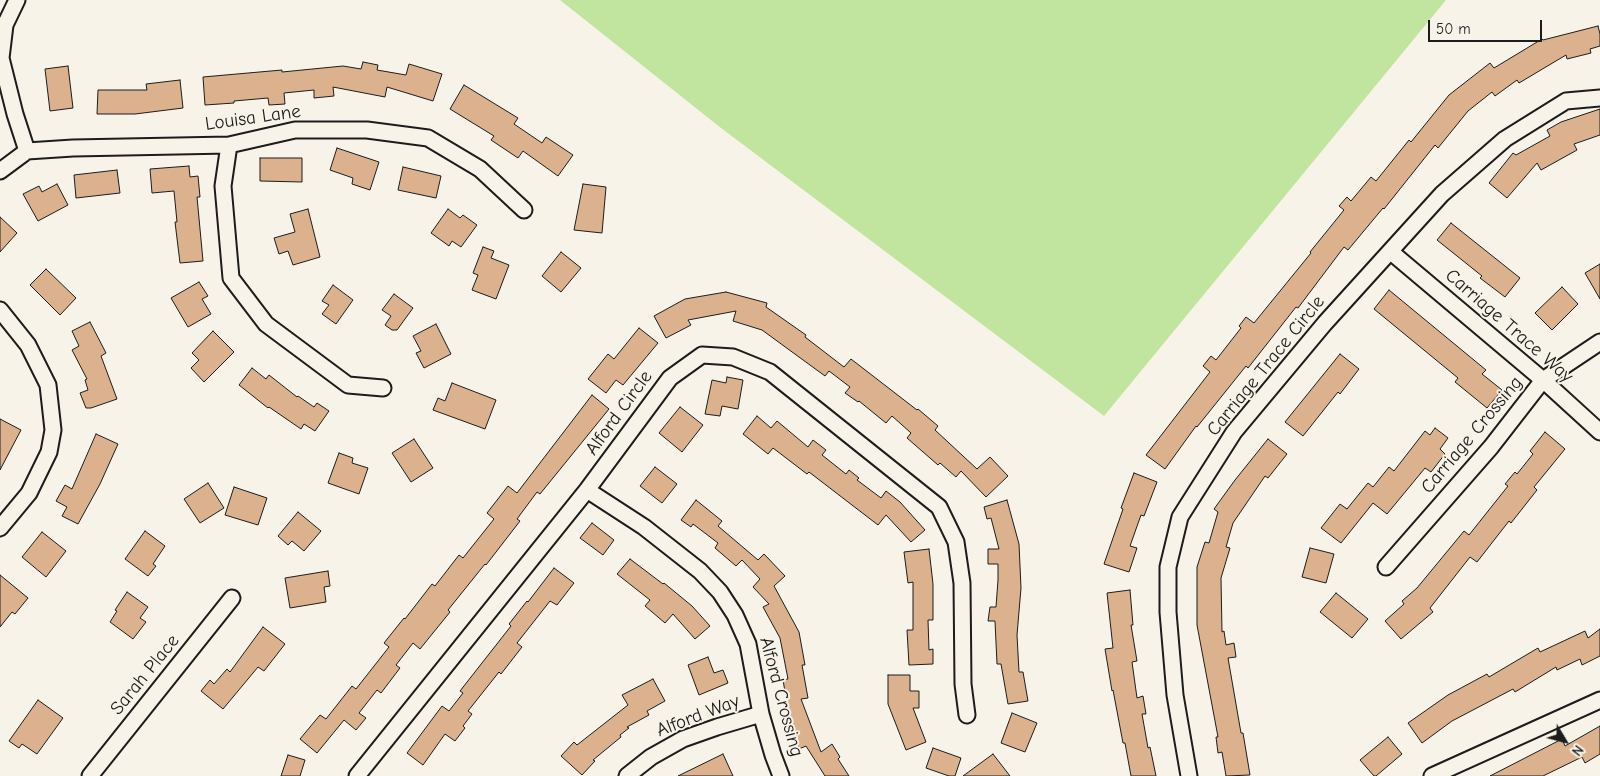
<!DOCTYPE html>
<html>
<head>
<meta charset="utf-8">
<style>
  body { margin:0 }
  #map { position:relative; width:1600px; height:776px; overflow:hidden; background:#f7f3e8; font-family:"Comic Neue",sans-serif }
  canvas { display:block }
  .north { position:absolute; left:1540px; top:716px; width:50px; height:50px; -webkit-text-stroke:4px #f7f3e8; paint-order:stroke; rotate:127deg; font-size:14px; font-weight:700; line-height:20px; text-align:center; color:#1c1c1c }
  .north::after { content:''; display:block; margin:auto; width:18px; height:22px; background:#1c1c1c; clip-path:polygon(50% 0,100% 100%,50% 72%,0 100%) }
  .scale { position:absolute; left:1428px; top:20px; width:114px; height:22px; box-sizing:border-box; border:2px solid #1c1c1c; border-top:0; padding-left:6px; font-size:15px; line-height:18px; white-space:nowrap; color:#1c1c1c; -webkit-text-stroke:4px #f7f3e8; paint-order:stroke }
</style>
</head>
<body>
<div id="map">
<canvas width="1600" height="776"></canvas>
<div class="north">N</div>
<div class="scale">50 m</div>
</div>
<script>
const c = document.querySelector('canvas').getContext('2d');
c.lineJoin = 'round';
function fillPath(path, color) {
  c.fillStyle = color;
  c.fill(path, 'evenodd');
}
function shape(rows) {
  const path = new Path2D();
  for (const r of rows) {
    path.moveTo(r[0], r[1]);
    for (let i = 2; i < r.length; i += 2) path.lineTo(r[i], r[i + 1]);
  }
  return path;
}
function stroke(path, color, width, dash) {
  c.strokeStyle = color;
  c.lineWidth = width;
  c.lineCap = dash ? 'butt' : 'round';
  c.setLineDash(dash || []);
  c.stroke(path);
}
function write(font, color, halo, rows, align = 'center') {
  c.font = font + ' "Comic Neue",sans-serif';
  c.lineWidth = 4;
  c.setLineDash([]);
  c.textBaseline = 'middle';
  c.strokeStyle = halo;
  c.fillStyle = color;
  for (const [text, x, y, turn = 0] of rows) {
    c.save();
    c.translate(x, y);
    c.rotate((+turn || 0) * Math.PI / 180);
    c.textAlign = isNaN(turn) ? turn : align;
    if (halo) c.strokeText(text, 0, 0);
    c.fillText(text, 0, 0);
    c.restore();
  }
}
const green = shape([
  [560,0,1446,0,1104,416,721,128]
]);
const building = shape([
  [1598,26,1600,34,1600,46,1590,49,1591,53,1567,59,1566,55,1519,83,1517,80,1495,96,1492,92,1468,111,1438,148,1435,145,1384,209,1383,208,1348,250,1344,247,1298,308,1296,307,1248,368,1246,366,1197,427,1196,426,1165,469,1146,455,1210,372,1203,366,1211,356,1216,360,1241,328,1239,326,1246,317,1254,323,1311,253,1310,252,1344,210,1339,206,1347,197,1351,201,1371,177,1376,181,1409,140,1411,142,1449,95,1490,63,1494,68,1542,39,1543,40,1598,26],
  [363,62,378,65,377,70,406,75,409,64,442,74,433,101,387,87,385,97,333,87,334,96,314,98,314,90,284,93,285,104,269,105,268,98,234,101,234,103,205,105,203,77,282,70,282,72,343,66,361,69,363,62],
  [68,66,73,108,50,111,45,69,68,66],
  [180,80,183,108,135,114,97,114,98,90,147,90,146,84,180,80],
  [464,85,518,118,514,124,542,143,546,137,573,155,558,176,523,151,518,158,491,140,494,136,450,109,464,85],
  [1600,109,1600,135,1574,144,1577,150,1541,170,1537,163,1507,198,1489,183,1513,153,1516,155,1550,136,1547,130,1561,122,1600,109],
  [337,148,379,162,370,190,352,184,353,178,330,170,337,148],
  [260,158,302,158,302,182,260,181,260,158],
  [189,166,190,177,198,176,200,197,197,197,203,261,180,263,175,222,177,222,174,191,152,193,150,169,189,166],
  [403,167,441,176,436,198,398,190,403,167],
  [117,170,120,193,76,198,74,175,117,170],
  [57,184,68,205,38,221,23,194,39,186,42,192,57,184],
  [583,184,606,187,602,233,574,230,583,184],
  [308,209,320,257,293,265,288,251,279,254,274,238,295,232,290,214,308,209],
  [448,209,460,218,463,215,477,225,461,247,452,241,449,246,431,233,448,209],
  [0,217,17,233,0,252,0,217],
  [1451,223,1520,278,1505,297,1480,278,1482,276,1437,240,1451,223],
  [483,247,494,251,491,258,509,265,496,299,472,290,478,275,473,273,483,247],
  [561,252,581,268,561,292,542,276,561,252],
  [1600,264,1600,299,1585,273,1600,264],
  [46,269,76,298,60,315,30,285,46,269],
  [199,282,208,296,202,299,211,314,188,327,171,298,199,282],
  [333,285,353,300,336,324,322,314,329,305,322,301,333,285],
  [1562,287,1578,304,1552,330,1535,313,1562,287],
  [1389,290,1486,370,1482,374,1502,390,1487,408,1455,382,1458,378,1374,309,1389,290],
  [726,292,767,303,766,307,806,335,805,337,844,367,851,359,917,410,918,409,938,426,935,430,977,469,990,457,1008,476,986,497,961,471,956,477,940,463,938,465,907,438,911,433,892,416,886,423,859,401,858,402,845,393,850,387,829,371,825,376,762,330,733,321,736,311,688,320,691,325,666,338,654,316,685,299,726,292],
  [394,294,413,308,397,330,392,330,385,325,391,316,382,310,394,294],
  [90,322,106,353,101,356,117,399,91,408,86,408,80,393,88,390,85,380,87,379,72,350,79,346,72,331,90,322],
  [436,324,451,354,424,368,416,353,421,351,413,336,436,324],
  [639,328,658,343,623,385,616,380,606,393,588,379,608,354,614,359,639,328],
  [213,331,234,352,204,382,191,368,199,360,192,353,213,331],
  [1340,354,1359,369,1340,394,1338,392,1303,436,1285,422,1340,354],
  [252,368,266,379,269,375,297,397,298,396,314,407,317,403,329,411,315,431,304,424,301,429,269,407,268,408,239,385,252,368],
  [727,377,743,380,738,409,722,406,720,416,705,414,712,380,726,383,727,377],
  [452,383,496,400,485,429,433,410,438,398,445,401,452,383],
  [592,395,609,409,540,494,537,492,517,519,520,521,486,565,485,564,448,610,450,612,420,649,413,643,396,665,400,668,381,693,377,690,359,713,366,718,356,730,344,720,317,753,300,739,320,715,326,719,352,686,356,689,389,647,384,643,404,618,405,619,432,584,435,586,459,555,463,558,494,519,487,513,508,486,517,493,592,395],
  [680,407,703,425,682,452,659,433,680,407],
  [757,416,771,428,777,421,808,447,813,440,826,450,822,455,846,474,849,470,859,478,857,480,881,498,886,491,900,502,925,530,911,542,886,515,878,525,809,472,807,474,773,448,768,454,743,434,757,416],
  [0,419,21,430,0,470,0,419],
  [1435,428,1448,438,1440,449,1445,454,1431,472,1425,468,1387,514,1373,503,1341,543,1321,528,1340,504,1347,509,1368,483,1373,487,1389,467,1394,471,1425,431,1430,435,1435,428],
  [1545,432,1565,449,1534,487,1537,490,1511,523,1509,521,1477,562,1470,557,1430,608,1433,612,1401,639,1385,621,1404,604,1402,601,1417,588,1464,531,1469,535,1508,486,1505,484,1515,472,1517,474,1533,454,1530,451,1545,432],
  [96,434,118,444,100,484,78,524,62,516,67,507,56,501,65,485,72,489,96,434],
  [414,439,433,468,411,482,392,453,414,439],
  [1268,439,1287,454,1268,478,1265,476,1233,523,1226,547,1230,548,1221,578,1222,632,1224,631,1226,645,1234,643,1236,657,1228,658,1241,733,1243,733,1250,775,1226,776,1222,752,1218,753,1216,737,1218,737,1197,625,1197,567,1205,542,1209,543,1218,512,1214,509,1235,480,1268,439],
  [339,453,353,458,352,463,368,468,359,494,328,483,339,453],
  [655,467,677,484,662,503,640,486,655,467],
  [1134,473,1157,482,1144,516,1141,515,1130,546,1137,548,1129,572,1104,564,1123,509,1121,508,1134,473],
  [208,483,224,508,200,523,184,499,208,483],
  [234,487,267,498,258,525,225,515,234,487],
  [696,500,722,521,718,526,758,560,764,554,785,576,774,586,799,632,805,665,802,665,808,698,801,699,821,752,832,744,840,757,838,759,849,776,825,776,806,746,799,749,789,721,790,721,783,680,788,679,780,638,763,607,769,604,753,587,760,579,742,560,736,566,715,548,718,543,693,524,691,527,681,520,696,500],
  [1007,500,1019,544,1021,588,1017,635,1019,672,1023,672,1028,701,1008,704,1001,664,997,664,995,621,988,621,990,607,996,607,998,580,998,564,988,564,988,549,999,549,991,518,987,519,984,507,1007,500],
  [298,512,321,531,304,551,292,541,288,545,278,536,298,512],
  [592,523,614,540,603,555,580,538,592,523],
  [145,531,165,546,153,564,156,566,148,576,125,559,145,531],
  [42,532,66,551,46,577,22,557,42,532],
  [1310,548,1334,554,1326,583,1302,577,1310,548],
  [929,549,933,584,933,620,928,620,929,650,933,649,933,664,909,665,907,630,913,630,913,582,908,583,904,552,929,549],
  [630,559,663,584,664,583,692,606,710,626,695,639,673,614,665,623,645,606,650,600,617,574,630,559],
  [554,568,574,583,557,605,550,601,517,643,522,647,501,674,499,672,468,711,472,714,463,726,465,728,455,741,445,734,423,765,407,753,442,706,449,711,463,693,460,691,511,626,509,624,527,601,528,602,554,568],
  [328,571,330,586,324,587,326,602,290,608,285,578,328,571],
  [0,575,28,598,15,614,12,612,0,627,0,575],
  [1130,590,1133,625,1131,625,1137,661,1132,662,1137,698,1143,696,1146,714,1142,714,1148,748,1150,747,1156,776,1131,776,1125,743,1123,743,1113,690,1112,691,1105,649,1113,648,1107,593,1130,590],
  [127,592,148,607,140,618,146,622,133,639,110,622,117,611,115,610,127,592],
  [1336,593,1368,619,1352,638,1320,612,1336,593],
  [263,627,285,644,264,671,258,667,223,709,201,691,210,680,214,684,227,669,230,672,263,627],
  [1600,629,1600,656,1582,665,1580,659,1557,670,1556,667,1515,692,1513,689,1452,721,1422,743,1408,723,1448,695,1487,674,1489,677,1538,648,1540,652,1585,631,1588,638,1600,629],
  [708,657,714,673,723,670,728,683,699,695,688,665,708,657],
  [888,675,910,675,910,691,919,691,919,708,913,708,926,742,906,750,888,704,888,675],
  [653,679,665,701,647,711,649,715,627,727,629,728,620,735,621,737,593,760,595,761,582,775,561,756,574,742,577,745,628,705,622,695,653,679],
  [38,700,63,718,37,754,22,744,19,748,9,741,38,700],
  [1012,713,1037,723,1025,752,1001,743,1012,713],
  [1600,726,1600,754,1585,763,1582,757,1543,776,1490,776,1562,739,1565,746,1600,726],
  [1388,737,1402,754,1376,776,1374,776,1360,760,1388,737],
  [933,748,961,758,955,776,949,776,926,768,933,748],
  [723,754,733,776,678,776,723,754],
  [993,754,1010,776,963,776,993,754],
  [288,755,305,760,300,776,281,776,288,755]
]);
const street = shape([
  [17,0,5,25,1,58,15,114,27,151],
  [229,145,223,186,231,278,266,324,348,385,383,388],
  [0,171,27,151,73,148,229,145,295,130,367,130,428,138,480,169,524,210],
  [1391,252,1543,380,1600,432],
  [0,310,28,345,48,385,53,430,49,452,29,493,0,528],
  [587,490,644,527,700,571,720,592,735,615,748,644,761,714,773,755,781,776],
  [1386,567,1491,447,1543,380,1600,342],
  [90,776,232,598],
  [357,776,587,490,670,378,702,355,733,357,770,372,939,507,956,542,962,583,963,684,967,715],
  [627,776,651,757,683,739,717,727,761,714],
  [1189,776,1175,695,1168,612,1168,567,1180,517,1234,432,1325,323,1442,194,1505,139,1566,101,1600,98],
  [1432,776,1600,700]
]);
const streetNames = [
  ["Louisa Lane",253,118,-8],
  ["Carriage Trace Way",1509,326,41],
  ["Carriage Trace Circle",1266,366,-51],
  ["Alford Circle",619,413,-54],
  ["Carriage Crossing",1472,435,-50],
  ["Sarah Place",145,675,-51],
  ["Alford Crossing",781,697,75],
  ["Alford Way",698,716,-21]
];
fillPath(green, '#c1e59e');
fillPath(building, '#dcb18d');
stroke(building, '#1c1c1c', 1);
stroke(street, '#1c1c1c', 19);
stroke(street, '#f7f3e8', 15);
write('19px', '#1c1c1c', '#f7f3e8', streetNames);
</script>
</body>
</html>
